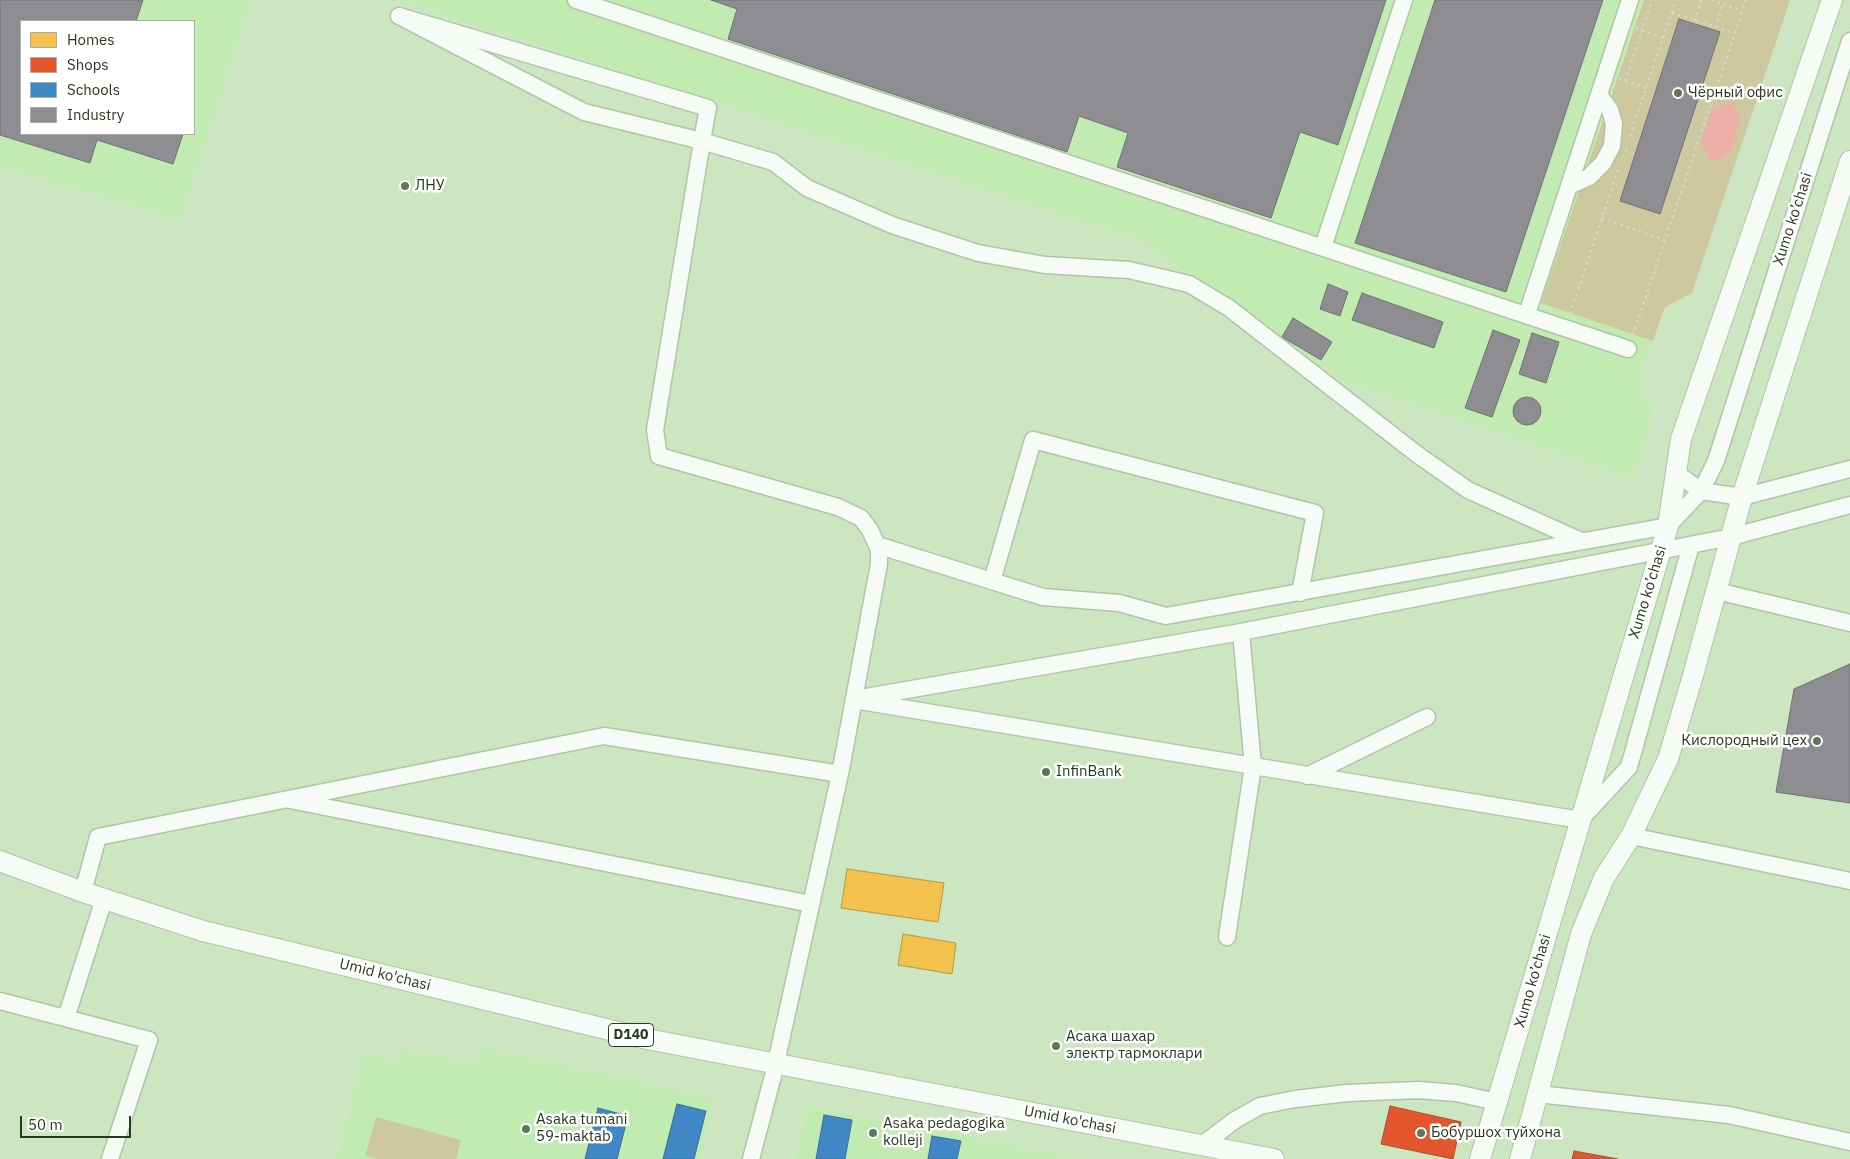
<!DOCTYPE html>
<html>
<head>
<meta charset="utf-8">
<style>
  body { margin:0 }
  #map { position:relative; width:1850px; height:1159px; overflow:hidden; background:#cbe6c1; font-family:"IBM Plex Sans",sans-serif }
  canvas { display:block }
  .legend { position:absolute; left:20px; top:20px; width:175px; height:115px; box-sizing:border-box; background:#fff; border:1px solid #a8b0a5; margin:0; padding:6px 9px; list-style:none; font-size:15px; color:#26391f }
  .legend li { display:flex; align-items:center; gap:10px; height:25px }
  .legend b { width:25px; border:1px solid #a8b0a5 }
  .scale { position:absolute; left:20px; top:1116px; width:111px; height:22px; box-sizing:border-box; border:2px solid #26391f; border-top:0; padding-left:6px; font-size:15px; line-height:18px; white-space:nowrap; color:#26391f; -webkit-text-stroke:4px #fff; paint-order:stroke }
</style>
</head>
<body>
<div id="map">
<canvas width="1850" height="1159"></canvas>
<ul class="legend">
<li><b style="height:14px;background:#f2c14e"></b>Homes</li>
<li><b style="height:14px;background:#e4572e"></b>Shops</li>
<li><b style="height:14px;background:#3f88c5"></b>Schools</li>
<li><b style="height:14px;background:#8d8d92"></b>Industry</li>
</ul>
<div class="scale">50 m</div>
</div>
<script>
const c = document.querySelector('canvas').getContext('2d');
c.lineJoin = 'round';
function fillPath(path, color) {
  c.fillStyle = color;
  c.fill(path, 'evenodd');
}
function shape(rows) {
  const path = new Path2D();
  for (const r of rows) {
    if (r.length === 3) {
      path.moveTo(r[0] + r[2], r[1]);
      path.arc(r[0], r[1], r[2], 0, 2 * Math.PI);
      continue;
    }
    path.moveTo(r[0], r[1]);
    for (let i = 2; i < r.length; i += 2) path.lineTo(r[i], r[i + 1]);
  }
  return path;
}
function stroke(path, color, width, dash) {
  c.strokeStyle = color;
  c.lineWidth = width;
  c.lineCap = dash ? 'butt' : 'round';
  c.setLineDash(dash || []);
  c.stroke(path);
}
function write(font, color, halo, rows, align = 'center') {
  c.font = font + ' "IBM Plex Sans",sans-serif';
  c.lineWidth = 5;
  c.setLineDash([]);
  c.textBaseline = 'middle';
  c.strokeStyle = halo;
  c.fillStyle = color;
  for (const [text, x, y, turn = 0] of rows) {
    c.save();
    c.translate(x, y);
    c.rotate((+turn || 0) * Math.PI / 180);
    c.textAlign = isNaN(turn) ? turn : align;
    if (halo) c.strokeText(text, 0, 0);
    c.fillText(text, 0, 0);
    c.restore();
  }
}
const built = shape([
  [0,0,251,0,180,219,0,166],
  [21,21,194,21,194,134,21,134],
  [401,0,1790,0,1692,293,1665,307,1637,386,1653,413,1632,478,1340,380,1138,239],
  [483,1048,714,1099,700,1159,337,1159,364,1054,399,1062,402,1049,479,1065],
  [808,1106,1080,1159,795,1159]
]);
const green = shape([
  [1644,0,1790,0,1692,293,1665,307,1653,341,1541,303],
  [376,1117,461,1140,456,1159,377,1159,365,1156]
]);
const water = shape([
  [1725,103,1732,105,1736,110,1737,117,1740,118,1730,154,1725,153,1721,159,1713,161,1707,157,1704,146,1700,145,1712,109,1715,110]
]);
const homes = shape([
  [847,869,944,883,938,922,841,908,847,869],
  [903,934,956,943,952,974,898,965,903,934]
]);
const shops = shape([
  [1390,1106,1461,1122,1453,1159,1381,1144,1390,1106],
  [1574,1151,1618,1159,1572,1159,1574,1151]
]);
const schools = shape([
  [677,1104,706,1111,694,1159,663,1159,677,1104],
  [598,1108,628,1116,617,1159,585,1159,598,1108],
  [824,1115,852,1120,845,1159,816,1159,824,1115],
  [932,1136,961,1141,957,1159,928,1159,932,1136]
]);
const industry = shape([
  [0,0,143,0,136,21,21,21,21,134,183,134,173,164,97,140,90,163,0,135,0,0],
  [711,0,1386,0,1338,145,1300,132,1271,218,1117,167,1128,133,1079,116,1067,152,728,39,737,9,711,0],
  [1435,0,1603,0,1506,292,1355,243,1435,0],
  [1679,19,1720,32,1660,214,1620,201,1679,19],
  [1328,284,1348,292,1340,316,1320,309,1328,284],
  [1362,293,1443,322,1434,348,1352,320,1362,293],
  [1293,318,1332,342,1321,360,1282,337,1293,318],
  [1493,330,1520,340,1492,417,1465,408,1493,330],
  [1532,333,1559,342,1546,383,1519,374,1532,333],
  [1527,411,14],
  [1850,664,1850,803,1776,792,1794,689,1850,664]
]);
const path = shape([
  [1711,0,1742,11],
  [1672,13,1735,33],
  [1695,21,1701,0],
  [1636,28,1663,38],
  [1716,28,1722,4],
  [1619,79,1646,88],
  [1625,81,1652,0],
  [1630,136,1676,0],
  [1625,150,1635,154],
  [1602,218,1665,240],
  [1570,314,1618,170],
  [1633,335,1746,0],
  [1625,518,1799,0]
]);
const minor = shape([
  [576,0,1628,349],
  [1569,186,1589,177,1603,163,1612,146,1614,124,1610,110,1599,95],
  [1323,247,1404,0],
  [1527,314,1630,0],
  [1676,473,1701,491,1742,497,1850,469],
  [877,545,1043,597,1119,603,1166,616,1668,526,1701,491,1716,461,1850,41],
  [992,581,1033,440,1315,513,1300,593],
  [1717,591,1850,623],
  [866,697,1241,632,1731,537,1850,505],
  [854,700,1580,820,1629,767,1691,545],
  [1307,776,1427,717],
  [290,800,811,904],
  [1631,836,1850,881],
  [83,892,98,837,604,736,840,774],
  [1227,937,1253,766,1241,632],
  [0,1001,149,1040,110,1159],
  [66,1018,104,899],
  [1538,1094,1729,1115,1850,1142],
  [1202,1145,1235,1120,1260,1106,1295,1099,1347,1093,1418,1090,1456,1093,1497,1102],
  [751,1159,774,1072,840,774,879,564,879,550,870,530,861,518,838,507,659,456,655,430,702,141,708,108,399,16,584,112,702,141,773,162,807,188,892,225,978,253,1045,265,1129,270,1189,284,1229,308,1418,455,1468,490,1581,541]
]);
const major = shape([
  [0,861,83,892,203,931,647,1039,1274,1159],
  [1480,1159,1668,526,1681,439,1832,0],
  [1520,1159,1581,934,1604,878,1631,836,1668,759,1692,679,1742,497,1850,161]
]);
const markers = [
  [1678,93,5,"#607658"],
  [405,186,5,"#607658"],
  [1817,741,5,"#607658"],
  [1046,772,5,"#607658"],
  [1056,1046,5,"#607658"],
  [526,1129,5,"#607658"],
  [873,1133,5,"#607658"],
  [1421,1133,5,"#607658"]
];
const shields = [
  [631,1035,45]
];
const shieldNames = [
  ["D140",631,1035]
];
const poiNames = [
  ["Чёрный офис",1688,93],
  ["ЛНУ",415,186],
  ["Кислородный цех",1807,741,"right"],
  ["InfinBank",1056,772],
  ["Асака шахар",1066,1037],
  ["электр тармоклари",1066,1054],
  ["Asaka tumani",536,1120],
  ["59-maktab",536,1137],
  ["Asaka pedagogika",883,1124],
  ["kolleji",883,1141],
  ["Бобуршох туйхона",1431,1133]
];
const streetNames = [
  ["Xumo ko’chasi",1793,219,-72],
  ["Xumo ko’chasi",1648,592,-73],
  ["Umid ko'chasi",385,975,14],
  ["Xumo ko’chasi",1533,981,-74],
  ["Umid ko'chasi",1070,1120,11]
];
fillPath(built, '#c2ebb2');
fillPath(green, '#cdc89d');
fillPath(water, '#edafa7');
fillPath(homes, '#f2c14e');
stroke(homes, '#b59840', 1);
fillPath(shops, '#e4572e');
stroke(shops, '#ab4e2a', 1);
fillPath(schools, '#3f88c5');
stroke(schools, '#387093', 1);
fillPath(industry, '#8d8d92');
stroke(industry, '#6e7470', 1);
stroke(minor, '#b0c5a8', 19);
stroke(major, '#b0c5a8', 22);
stroke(path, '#d2dacf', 2.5, [2.5, 4]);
stroke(minor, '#f7fbf6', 16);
stroke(major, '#f7fbf6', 20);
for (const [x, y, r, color] of markers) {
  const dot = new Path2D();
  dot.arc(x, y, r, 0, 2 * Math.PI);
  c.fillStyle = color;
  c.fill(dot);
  stroke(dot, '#fff', 2);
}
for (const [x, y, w] of shields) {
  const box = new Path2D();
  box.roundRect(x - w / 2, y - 11.5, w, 23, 4);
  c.fillStyle = '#fff';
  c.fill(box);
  stroke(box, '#26391f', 1);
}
write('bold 14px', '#26391f', null, shieldNames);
write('15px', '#26391f', '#fff', poiNames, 'left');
write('15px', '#26391f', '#fff', streetNames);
</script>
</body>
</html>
